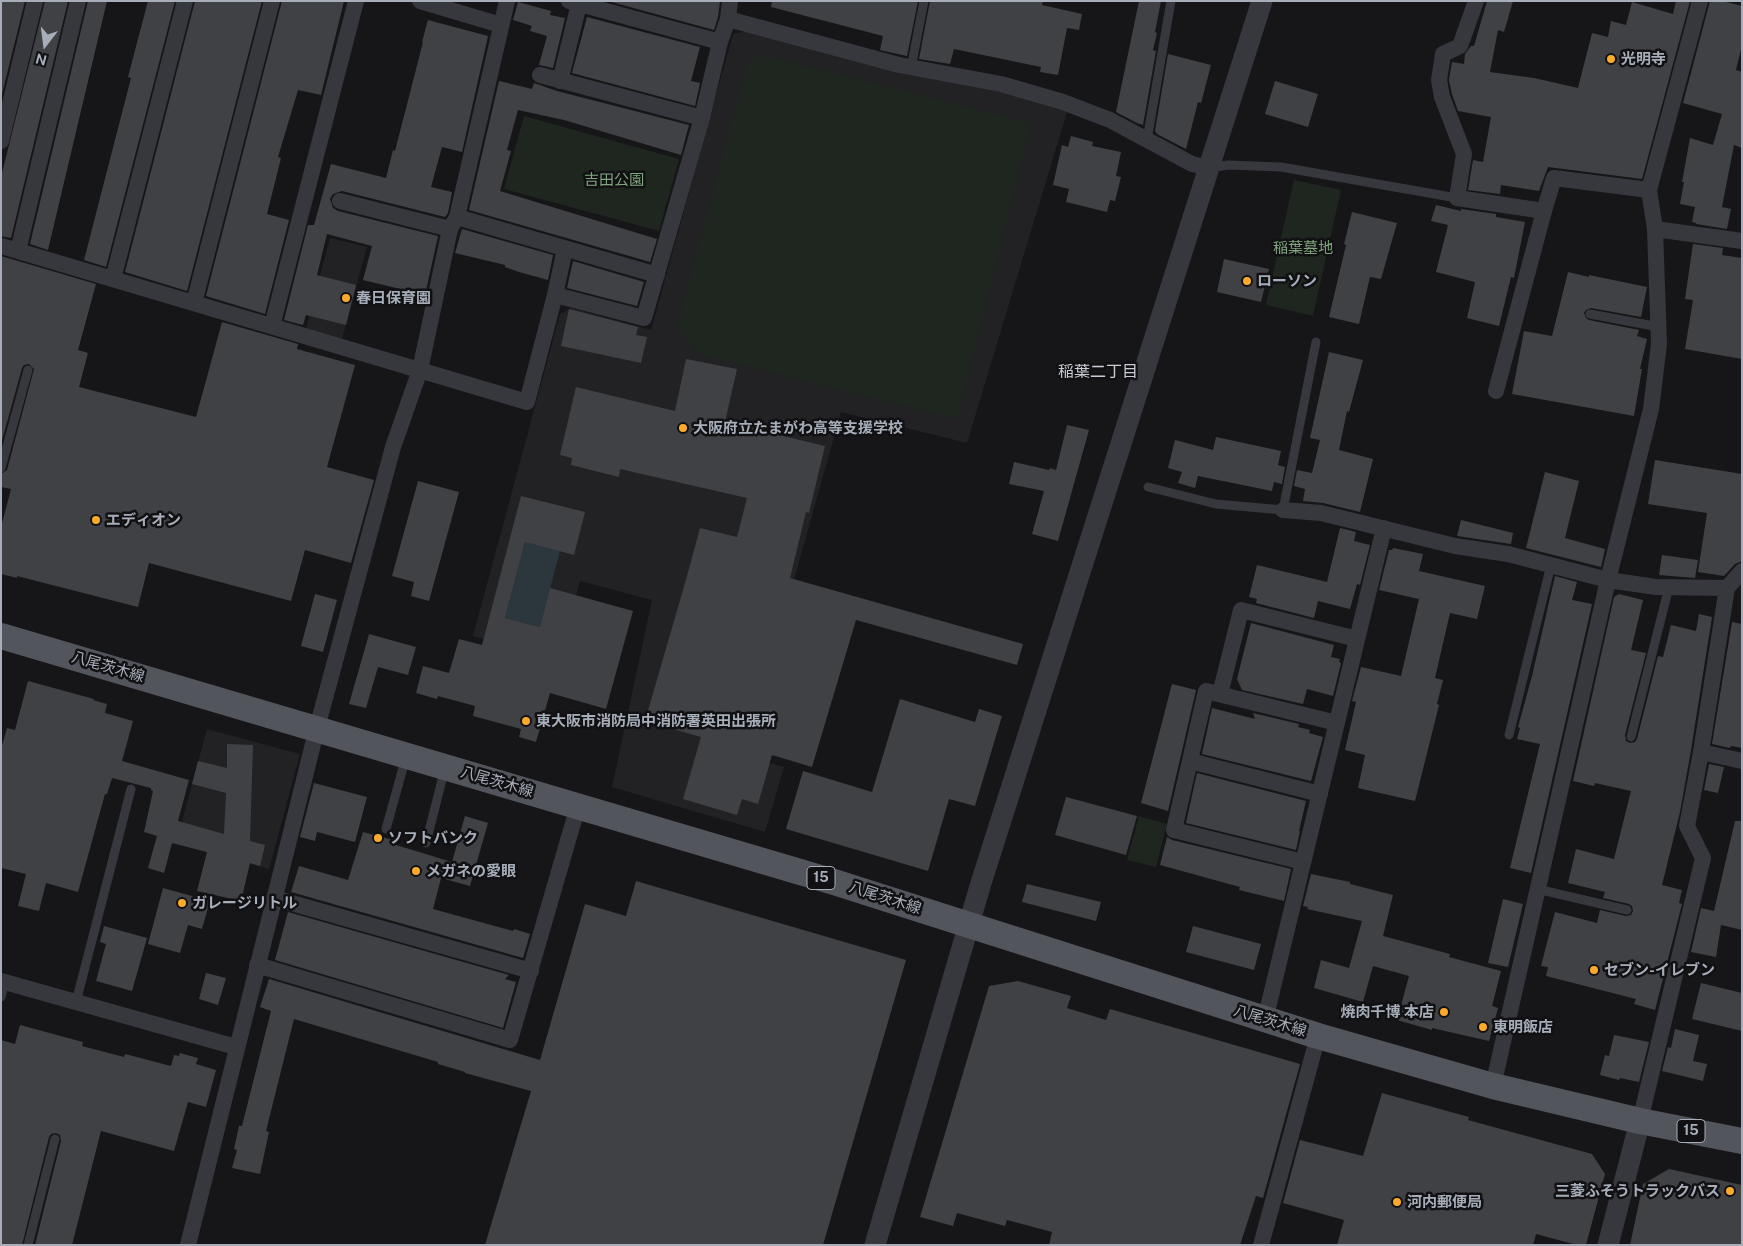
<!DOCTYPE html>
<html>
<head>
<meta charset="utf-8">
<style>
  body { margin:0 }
  #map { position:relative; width:1743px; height:1246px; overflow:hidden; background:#161618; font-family:"Public Sans",sans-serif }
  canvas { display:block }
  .frame { position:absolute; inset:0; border:2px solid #a7aeb9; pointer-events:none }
  .north { position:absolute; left:20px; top:20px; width:50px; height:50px; -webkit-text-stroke:4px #111113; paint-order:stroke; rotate:195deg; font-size:14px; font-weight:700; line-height:20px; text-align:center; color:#a7aeb9 }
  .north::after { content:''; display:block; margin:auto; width:18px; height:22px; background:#a7aeb9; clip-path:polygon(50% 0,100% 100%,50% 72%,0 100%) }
</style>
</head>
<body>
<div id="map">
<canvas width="1743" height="1246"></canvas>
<div class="frame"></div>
<div class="north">N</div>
</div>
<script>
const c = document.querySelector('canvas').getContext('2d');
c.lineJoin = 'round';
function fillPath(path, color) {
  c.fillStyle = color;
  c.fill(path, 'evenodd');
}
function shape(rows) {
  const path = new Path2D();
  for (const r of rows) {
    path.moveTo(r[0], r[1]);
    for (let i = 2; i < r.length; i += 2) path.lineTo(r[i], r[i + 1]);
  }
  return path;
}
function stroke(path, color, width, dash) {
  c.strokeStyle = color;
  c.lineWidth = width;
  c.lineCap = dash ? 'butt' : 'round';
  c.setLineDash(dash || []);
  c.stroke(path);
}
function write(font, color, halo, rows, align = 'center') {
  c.font = font + ' "Public Sans","Noto Sans JP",sans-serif';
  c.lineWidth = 5;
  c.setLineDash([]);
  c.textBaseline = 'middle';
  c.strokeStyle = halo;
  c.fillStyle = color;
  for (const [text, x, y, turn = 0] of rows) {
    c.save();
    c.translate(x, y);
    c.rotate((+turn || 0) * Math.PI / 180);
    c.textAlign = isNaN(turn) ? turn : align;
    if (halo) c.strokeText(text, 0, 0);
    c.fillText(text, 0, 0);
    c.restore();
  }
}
const built = shape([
  [747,31,1000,89,1067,112,967,443,841,412,745,755,784,767,765,832,612,787,652,600,580,581,557,660,473,636,560,314,571,308,651,330,733,34],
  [330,238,367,247,342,339,306,329],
  [207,729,300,754,269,869,176,844]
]);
const green = shape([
  [762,55,1031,123,957,419,699,354,677,326,748,61],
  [524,116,679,159,659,231,504,189],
  [1294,180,1341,190,1313,316,1266,305],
  [1139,816,1167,824,1156,867,1127,860]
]);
const water = shape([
  [525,542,560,551,540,627,505,618]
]);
const building = shape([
  [1,1,25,1,1,98],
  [45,1,68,1,11,238,1,236,1,177],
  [88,1,107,1,48,250,30,244],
  [148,1,175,1,106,267,84,260,131,78,128,77],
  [195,1,262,1,187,291,125,272],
  [282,1,344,1,321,95,298,90,278,157,281,158,267,214,289,220,265,314,206,296],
  [608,1,720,1,718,17,714,30],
  [772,1,918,1,907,56,880,50,883,36,771,7],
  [930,1,1043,1,1042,5,1082,14,1079,30,1067,28,1058,75,1040,72,1041,67,954,49,950,64,919,59],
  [1139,1,1161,1,1155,32,1157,33,1153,50,1156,51,1143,125,1137,123,1116,112],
  [1487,1,1513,1,1504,32,1498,30,1490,72,1534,78,1578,88,1592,33,1608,37,1611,21,1626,25,1632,2,1673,14,1676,1,1690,1,1642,179,1548,167,1539,191,1501,185,1500,194,1468,190,1473,160,1483,162,1491,117,1458,111,1452,94,1449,80,1452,62,1464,64,1465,54,1471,46,1474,46],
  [1710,1,1722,1,1742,6,1742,45,1736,70,1742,72,1742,148,1734,145,1722,207,1731,209,1727,229,1696,224,1696,223,1692,222,1695,207,1680,204,1684,182,1682,182,1690,138,1713,145,1722,114,1683,103],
  [518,2,551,11,550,15,565,18,553,68,539,65,547,36,530,31,532,26,513,20],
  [587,17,700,47,691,81,700,83,695,106,572,73],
  [428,20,488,36,462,152,442,147,431,187,452,192,448,213,445,217,342,191,333,194,330,199,333,208,338,211,438,236,425,295,363,280,372,246,327,234,317,275,356,285,346,325,306,315,303,325,284,320,308,225,314,225,331,164,386,178,393,150,395,151,423,42,422,42],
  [1168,54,1211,65,1201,103,1198,102,1186,149,1157,134,1155,131],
  [499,81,532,89,534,83,557,91,689,125,681,155,564,120,518,110,507,150,511,151,500,191,657,239,650,262,469,210],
  [1275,81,1318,94,1308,127,1265,114],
  [1071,136,1093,142,1092,146,1121,152,1116,176,1121,177,1115,201,1110,200,1107,212,1066,202,1069,189,1053,185,1062,145,1068,147],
  [1436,205,1461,211,1461,209,1496,214,1496,217,1525,222,1514,278,1511,277,1499,326,1467,318,1475,282,1436,272,1448,225,1431,221],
  [1352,212,1397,223,1381,279,1370,277,1359,324,1329,317,1346,245,1344,244],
  [462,229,553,255,548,280,519,272,505,267,505,265,455,253],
  [1693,244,1723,248,1722,255,1742,258,1742,359,1685,349,1693,300,1685,299],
  [1,256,96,284,78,350,88,353,79,387,196,417,222,322,298,344,297,349,355,365,327,467,374,480,351,563,305,550,291,601,149,563,138,607,17,576,17,578,1,574,1,527,11,489,1,487,1,474,7,470,34,369,29,364,24,365,22,368,1,444],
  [1224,259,1269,269,1261,302,1217,292],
  [573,261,644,282,637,306,567,288],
  [1568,272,1589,277,1589,275,1647,287,1641,317,1591,308,1586,310,1584,313,1586,318,1589,320,1639,330,1637,336,1647,339,1640,369,1642,369,1634,416,1512,394,1524,331,1552,336],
  [569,309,638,327,636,335,647,337,641,363,561,346],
  [1329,352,1363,360,1349,412,1347,411,1339,450,1373,459,1360,512,1323,503,1303,501,1305,489,1294,486,1297,470,1312,473,1320,440,1310,438],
  [686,359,737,369,725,422,825,446,809,513,806,512,790,578,1023,644,1017,665,856,620,812,767,772,755,758,804,742,799,737,815,683,799,701,737,645,721,687,576,700,528,737,537,747,498,620,469,619,477,571,465,572,458,560,455,576,387,675,411],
  [1067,425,1089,430,1058,541,1032,534,1044,491,1009,484,1014,462,1049,470,1050,468,1056,470],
  [1216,437,1281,451,1278,465,1285,467,1282,484,1274,482,1272,491,1198,476,1195,488,1178,483,1182,472,1168,468,1175,440,1213,450],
  [1655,460,1742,474,1742,561,1735,564,1724,576,1698,572,1707,513,1648,504],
  [1545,472,1579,481,1565,538,1605,549,1601,567,1526,548],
  [418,481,459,492,429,601,411,596,414,582,392,576],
  [521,496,585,512,574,555,525,542,505,618,540,627,550,588,633,611,606,709,550,693,536,742,519,737,521,729,473,716,475,706,438,696,437,699,416,693,423,666,449,673,459,639,482,645],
  [1461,520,1513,533,1511,544,1457,536],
  [1340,528,1356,532,1354,541,1370,545,1360,585,1357,584,1350,609,1318,601,1314,618,1256,603,1257,599,1249,597,1257,565,1327,582],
  [1393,548,1423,554,1419,571,1485,586,1477,619,1450,613,1435,678,1443,680,1437,704,1439,705,1415,801,1358,788,1365,755,1345,750,1356,702,1352,701,1361,667,1401,676,1419,599,1379,590,1389,550,1392,550],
  [1662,555,1698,560,1695,578,1659,575],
  [1555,576,1577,582,1572,600,1592,604,1531,873,1510,868,1540,744,1517,739,1520,728,1518,727,1532,676],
  [315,594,337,600,323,652,301,646],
  [1619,594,1643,600,1631,650,1646,653,1625,735,1626,741,1630,743,1635,742,1637,739,1658,656,1663,657,1671,625,1696,631,1699,614,1712,617,1691,750,1680,812,1662,885,1682,890,1679,903,1682,904,1655,1010,1634,1004,1636,999,1546,976,1548,967,1541,966,1555,912,1597,923,1600,910,1626,916,1631,915,1633,911,1632,906,1629,904,1603,898,1605,892,1568,883,1576,849,1614,859,1631,791,1595,783,1594,786,1573,781,1614,597],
  [1732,622,1742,624,1742,748,1731,746,1730,748,1712,744],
  [1251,623,1334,645,1331,657,1340,659,1339,662,1341,663,1333,696,1307,689,1303,704,1242,690,1237,679],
  [369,634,416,647,408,675,378,667,366,708,349,704],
  [28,681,94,699,93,700,107,704,105,713,133,721,122,761,189,780,178,821,224,834,226,793,192,784,198,761,227,768,227,744,253,745,250,841,265,845,260,866,250,863,241,901,197,891,207,852,172,843,164,873,148,868,157,836,144,832,153,791,151,790,151,788,112,778,107,794,105,794,78,892,46,883,39,911,18,906,26,874,1,868,1,749,7,728,15,730],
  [1172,684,1196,690,1168,811,1141,803],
  [900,699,975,722,979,709,1002,716,975,806,949,799,928,871,786,829,803,771,872,792],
  [1212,708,1255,719,1253,713,1299,724,1298,727,1310,730,1309,733,1323,737,1311,781,1202,754],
  [1709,764,1724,767,1718,793,1704,790],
  [1197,773,1306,801,1299,831,1300,831,1296,850,1186,823],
  [314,783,367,797,355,842,317,832,315,841,300,837],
  [1066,797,1137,816,1126,855,1055,835],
  [465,816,488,823,470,886,441,878,433,909,513,931,514,929,530,934,523,958,291,892,299,866,348,880,363,832,397,841,396,845,452,862],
  [1735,821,1742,821,1742,930,1721,925,1716,957,1691,952,1701,908,1714,911],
  [1167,837,1172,840,1291,869,1284,901,1239,890,1240,887,1160,865],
  [1311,874,1350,882,1350,884,1393,895,1383,936,1450,954,1449,957,1501,971,1492,1006,1498,1008,1489,1041,1432,1028,1432,1030,1397,1020,1409,976,1373,966,1363,1002,1314,988,1321,960,1349,968,1362,921,1307,909,1308,907,1303,906],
  [636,881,906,960,823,1245,485,1245,531,1091,465,1073,465,1072,438,1064,438,1062,294,1019,266,1131,269,1132,260,1174,232,1168,237,1150,234,1149,239,1126,242,1126,271,1011,260,1007,269,979,540,1060,585,904,626,916],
  [1027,884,1101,902,1096,921,1022,902],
  [163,888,210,901,202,929,188,925,180,953,148,944],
  [1503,899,1523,904,1508,967,1488,963],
  [288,912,509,975,505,979,516,982,503,1028,275,960],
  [104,926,147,938,132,991,96,981,106,944,100,942],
  [1193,926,1261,944,1254,970,1186,952],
  [206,973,226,978,218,1005,199,999],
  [1018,981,1071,996,1067,1008,1106,1020,1110,1009,1300,1064,1263,1198,1256,1196,1240,1245,1049,1245,1052,1232,1007,1220,1005,1226,957,1213,953,1226,920,1217,989,986],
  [1701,983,1742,993,1742,1031,1692,1019],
  [20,1025,83,1042,82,1046,124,1057,125,1054,171,1066,174,1055,179,1056,180,1053,198,1058,196,1064,216,1070,206,1107,188,1102,174,1151,101,1131,72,1245,35,1245,61,1141,60,1135,56,1133,51,1134,49,1137,22,1245,1,1245,1,1040,15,1044],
  [1675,1029,1699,1035,1693,1061,1707,1064,1703,1081,1662,1071,1668,1047,1671,1048],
  [1614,1035,1649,1042,1639,1082,1620,1078,1619,1080,1600,1075,1605,1055,1609,1056],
  [1382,1093,1469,1117,1468,1120,1592,1154,1605,1174,1586,1245,1577,1245,1536,1234,1533,1245,1337,1245,1344,1220,1283,1203,1300,1140,1363,1156],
  [1669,1169,1742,1185,1742,1245,1630,1245,1643,1184]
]);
const service = shape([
  [911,68,924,1],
  [1147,140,1171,1],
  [1210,168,1228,165,1281,167,1457,198],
  [1590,314,1659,327],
  [1,468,28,370],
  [1148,487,1216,504,1283,510,1316,342],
  [1509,735,1551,565],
  [1631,737,1669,587],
  [386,829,406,757],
  [426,843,445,768],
  [1537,889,1627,910],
  [1,997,5,982],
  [76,1002,131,789],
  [28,1245,55,1139]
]);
const minor = shape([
  [420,1,501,25],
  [569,1,720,42],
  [1476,1,1460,46,1443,54,1439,80,1442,97,1464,154,1457,198,1544,211,1554,178,1649,190],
  [1700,1,1649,190,1655,229,1742,241],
  [728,19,730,1],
  [540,75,702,118],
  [560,81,579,4],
  [1,141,35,1],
  [340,201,450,229],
  [457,217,657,275],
  [1,246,527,402,555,295,644,318,702,118,720,42,728,19,899,65,1001,84,1063,102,1110,120,1192,164,1210,168],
  [18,251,78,1],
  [113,279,185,1],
  [555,295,565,249],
  [194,303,272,1],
  [272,326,356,1],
  [1496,391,1544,211],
  [1283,510,1321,513,1455,546,1508,554,1608,580,1656,587,1727,588,1742,571],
  [1220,694,1241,610,1357,639],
  [1701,752,1742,761],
  [1190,761,1320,794],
  [1303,862,1174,830,1206,691,1337,723],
  [274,898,531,971],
  [257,965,510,1040,578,806],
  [1,981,236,1047],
  [1265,1020,1384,528],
  [1493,1086,1608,580,1651,409,1659,344,1655,229],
  [1640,1121,1703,858,1687,826,1701,752,1727,588],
  [188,1245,317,728,393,447,420,370,450,229,457,217,507,1],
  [1261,1245,1318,1036]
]);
const tertiary = shape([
  [875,1245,981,883,1262,1],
  [1608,1245,1640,1121]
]);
const primary = shape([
  [1,636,834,882,1318,1036,1493,1086,1640,1121,1742,1141]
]);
const markers = [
  [1611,59,5,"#faab2c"],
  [1247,281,5,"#faab2c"],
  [346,298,5,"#faab2c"],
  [683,428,5,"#faab2c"],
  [96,520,5,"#faab2c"],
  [526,721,5,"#faab2c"],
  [378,838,5,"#faab2c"],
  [416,871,5,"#faab2c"],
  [182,903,5,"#faab2c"],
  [1594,970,5,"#faab2c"],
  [1444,1012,5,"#faab2c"],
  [1483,1027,5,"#faab2c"],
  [1730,1191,5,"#faab2c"],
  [1397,1202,5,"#faab2c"]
];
const shields = [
  [821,878,28],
  [1691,1131,28]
];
const shieldNames = [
  ["15",821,878],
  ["15",1691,1131]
];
const poiNames = [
  ["光明寺",1621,59],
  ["ローソン",1257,281],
  ["春日保育園",356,298],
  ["大阪府立たまがわ高等支援学校",693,428],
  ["エディオン",106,520],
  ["東大阪市消防局中消防署英田出張所",536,721],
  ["ソフトバンク",388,838],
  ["メガネの愛眼",426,871],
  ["ガレージリトル",192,903],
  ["セブン-イレブン",1604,970],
  ["焼肉千博 本店",1434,1012,"right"],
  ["東明飯店",1493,1027],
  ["三菱ふそうトラックバス",1720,1191,"right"],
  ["河内郵便局",1407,1202]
];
const parkNames = [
  ["吉田公園",614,180],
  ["稲葉墓地",1303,248]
];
const streetNames = [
  ["八尾茨木線",108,667,16],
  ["八尾茨木線",497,782,16],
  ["八尾茨木線",885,898,18],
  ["八尾茨木線",1270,1021,17]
];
const neighbourhoodNames = [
  ["稲葉二丁目",1098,372]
];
fillPath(built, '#222225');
fillPath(green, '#1e261f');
fillPath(water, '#2b363d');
fillPath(building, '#404145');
stroke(service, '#37383d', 9);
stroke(minor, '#37383d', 16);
stroke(tertiary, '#37383d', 21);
stroke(primary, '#53555c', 26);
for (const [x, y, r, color] of markers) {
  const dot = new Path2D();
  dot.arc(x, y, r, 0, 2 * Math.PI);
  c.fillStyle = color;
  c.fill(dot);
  stroke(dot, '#111113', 2);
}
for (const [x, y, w] of shields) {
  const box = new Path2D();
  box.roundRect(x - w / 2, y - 11.5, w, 23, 4);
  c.fillStyle = '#111113';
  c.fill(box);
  stroke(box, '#a7aeb9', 1);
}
write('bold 14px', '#a7aeb9', null, shieldNames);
write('bold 15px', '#a7aeb9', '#111113', poiNames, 'left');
write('15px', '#7ea57e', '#111113', parkNames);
write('15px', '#a7aeb9', '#111113', streetNames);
write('16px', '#c9ccd5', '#111113', neighbourhoodNames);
</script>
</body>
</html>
